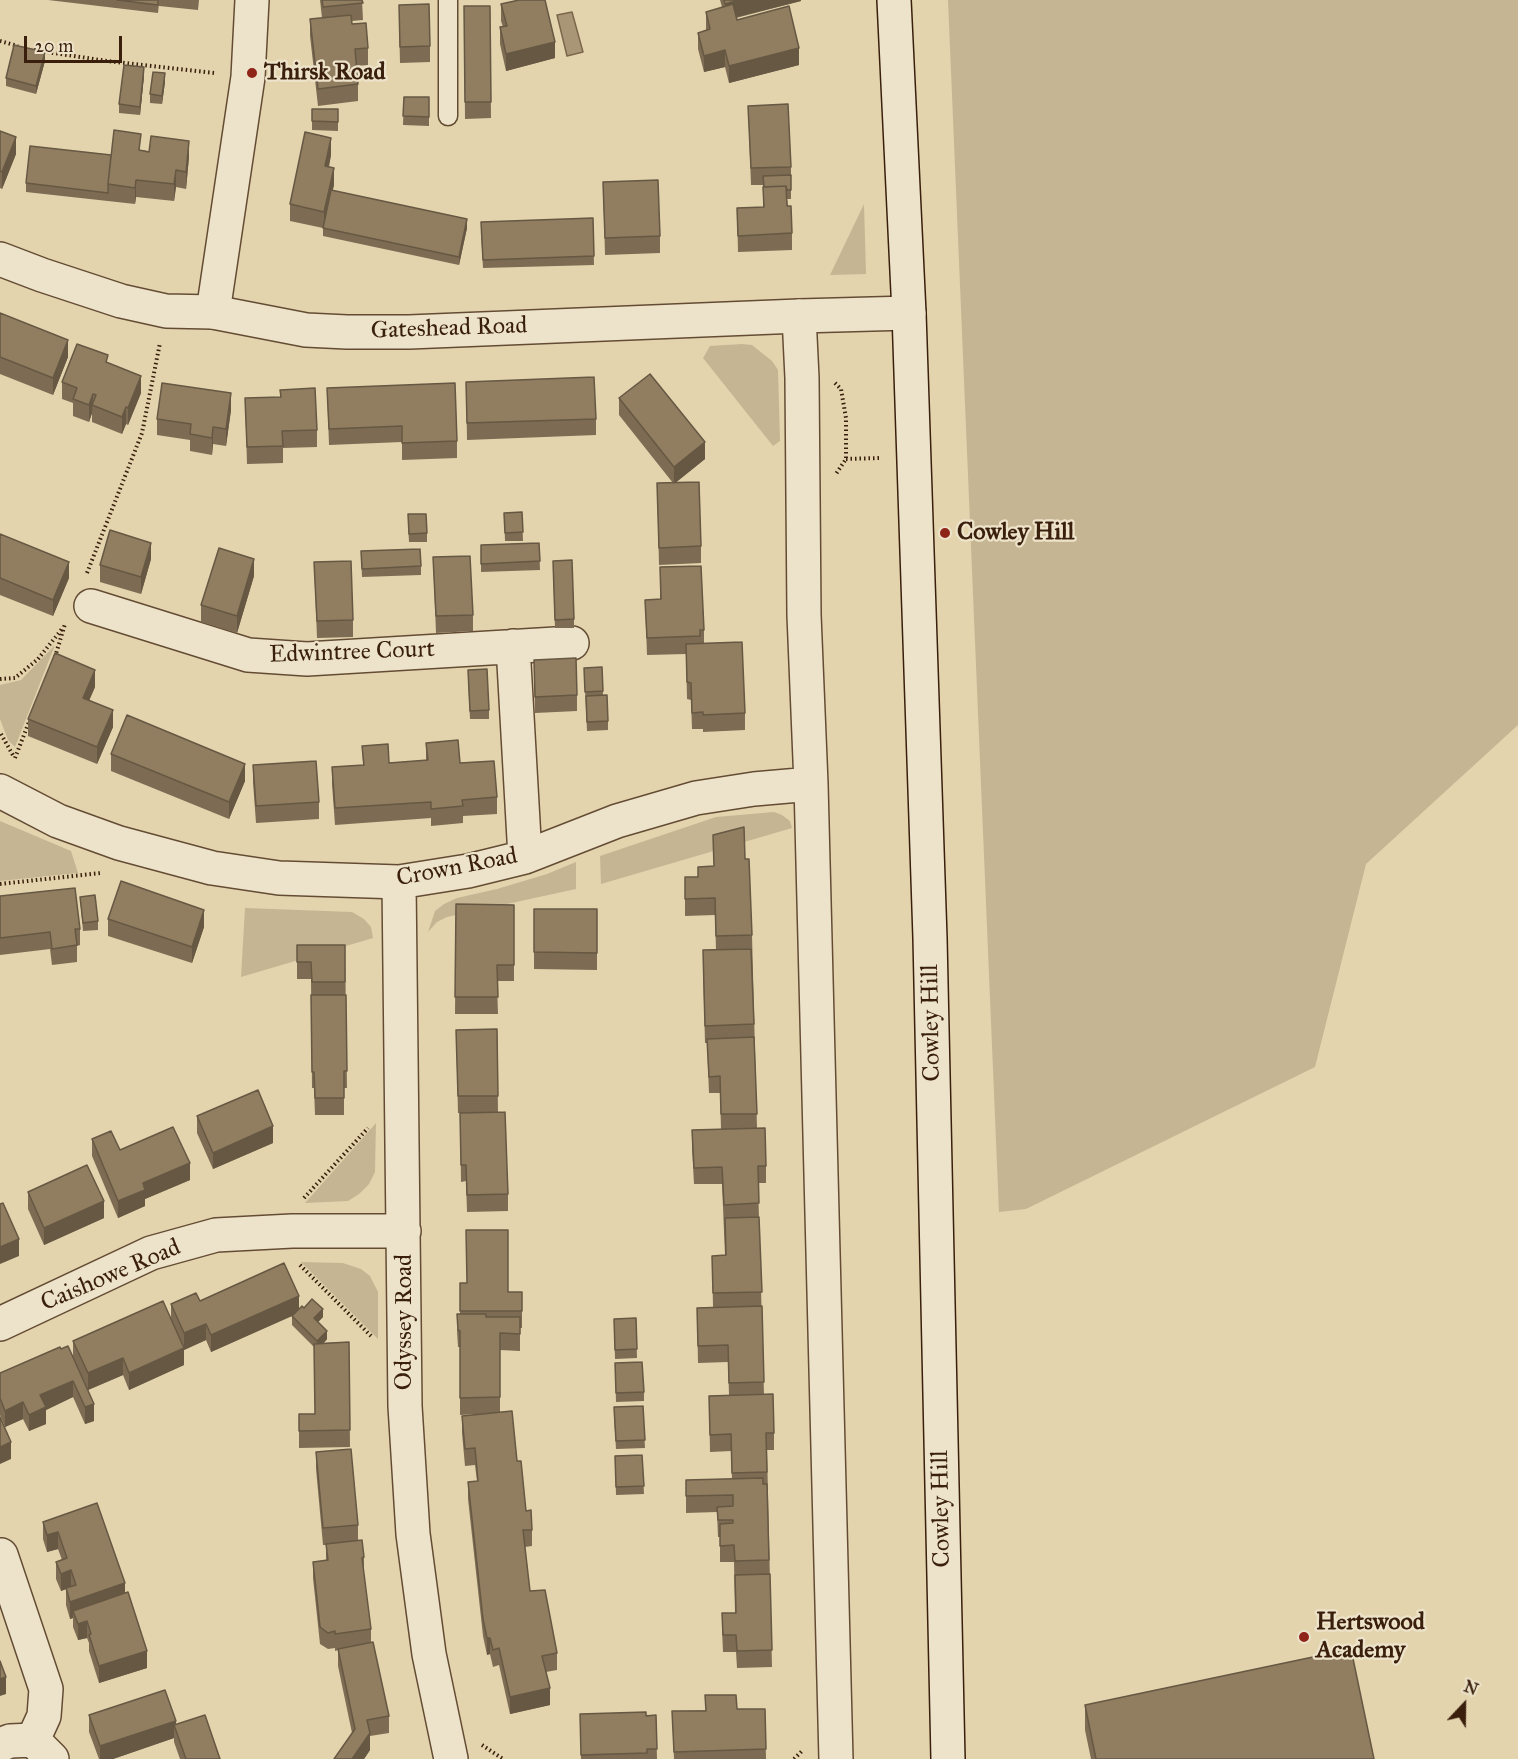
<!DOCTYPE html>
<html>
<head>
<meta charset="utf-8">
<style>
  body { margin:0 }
  #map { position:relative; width:1518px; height:1759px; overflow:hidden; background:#e3d4ae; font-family:"IM FELL Great Primer",serif }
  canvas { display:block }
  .north { position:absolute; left:1434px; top:1675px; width:60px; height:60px; -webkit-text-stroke:4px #ede3ca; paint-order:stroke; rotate:22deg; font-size:16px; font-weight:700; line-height:24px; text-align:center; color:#391f0c }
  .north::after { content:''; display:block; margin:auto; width:21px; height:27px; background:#391f0c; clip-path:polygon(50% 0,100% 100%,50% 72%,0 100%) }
  .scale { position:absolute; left:24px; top:36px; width:98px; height:27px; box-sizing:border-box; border:3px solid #391f0c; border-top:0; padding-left:8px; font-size:18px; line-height:21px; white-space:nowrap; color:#391f0c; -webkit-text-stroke:4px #ede3ca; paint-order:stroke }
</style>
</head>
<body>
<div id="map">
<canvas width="1518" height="1759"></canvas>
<div class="north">N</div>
<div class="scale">20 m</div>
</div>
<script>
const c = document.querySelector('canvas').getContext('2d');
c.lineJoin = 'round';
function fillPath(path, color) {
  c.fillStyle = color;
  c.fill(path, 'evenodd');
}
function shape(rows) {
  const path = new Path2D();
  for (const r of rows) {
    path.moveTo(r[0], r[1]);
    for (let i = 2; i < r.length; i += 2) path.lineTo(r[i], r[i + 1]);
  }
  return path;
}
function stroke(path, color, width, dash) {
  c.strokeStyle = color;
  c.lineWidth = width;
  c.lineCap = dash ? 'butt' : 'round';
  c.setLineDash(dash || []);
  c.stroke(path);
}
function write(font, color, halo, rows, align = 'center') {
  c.font = font + ' "IM FELL Great Primer",serif';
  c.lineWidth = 4.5;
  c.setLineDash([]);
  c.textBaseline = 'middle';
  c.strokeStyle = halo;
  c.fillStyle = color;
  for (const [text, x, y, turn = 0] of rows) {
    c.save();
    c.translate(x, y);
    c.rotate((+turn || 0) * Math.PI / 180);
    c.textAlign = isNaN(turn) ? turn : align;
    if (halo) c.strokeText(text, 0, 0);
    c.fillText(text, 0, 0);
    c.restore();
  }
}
const green = shape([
  [948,0,1518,0,1518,725,1366,864,1315,1067,1026,1209,999,1212],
  [864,204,866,274,830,275],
  [742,344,752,345,772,361,778,370,780,441,773,446,703,358,710,346],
  [55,645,15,747,8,740,0,719,0,685,21,680],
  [774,812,782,815,790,821,792,828,601,884,600,856,716,817],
  [0,821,71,851,78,873,0,881],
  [576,862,576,889,447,917,437,922,428,932,435,911,444,904,457,898,497,889,547,874],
  [245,908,352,912,364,919,371,927,373,938,241,977],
  [376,1123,375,1172,369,1184,359,1194,348,1201,305,1203],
  [301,1262,343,1263,361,1269,370,1276,378,1292,378,1339]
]);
const water = shape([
  [572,12,583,52,567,56,557,15,572,12]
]);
const path = shape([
  [0,41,18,46],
  [34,50,107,61,214,73],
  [835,383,841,389,846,418,846,459,836,474],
  [846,459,881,458],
  [87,573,142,433,160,343],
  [55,657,65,624],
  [0,679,15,678,38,659,62,629],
  [1,734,14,757],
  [15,758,29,722],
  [0,884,101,873],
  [304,1198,368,1128],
  [300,1265,371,1336],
  [482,1745,503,1759],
  [794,1759,802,1751]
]);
const service = shape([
  [448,116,448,0]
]);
const minor = shape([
  [213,312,248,77,252,0],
  [799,316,802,378,804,615,811,784,836,1759],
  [91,606,248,655,307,659,572,643],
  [513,646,525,857],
  [0,791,58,821,119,843,212,868,279,878,399,882,468,871,525,857,617,821,696,798,754,789,811,784],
  [399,882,405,1406,413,1534,429,1654,451,1759],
  [0,1324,151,1253,216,1235,292,1231,404,1231],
  [1,1555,46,1689,44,1716,33,1740],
  [0,1745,10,1741,33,1740,52,1759]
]);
const tertiary = shape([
  [0,259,42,275,121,301,166,311,213,312,306,330,347,332,409,332,799,316,909,313]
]);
const secondary = shape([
  [894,0,909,313,930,938,948,1759]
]);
const wall = shape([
  [48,0,199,0,198,10,159,6,159,4,158,13],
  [320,0,362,0,363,20,352,21,352,24,368,48,368,65,356,66,358,84,358,101,318,106,310,36,310,19,322,18],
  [720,0,801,0,801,1,736,18,737,20,799,65,729,83,725,67,704,72,698,49,698,33,706,30,706,12,722,7],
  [501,4,555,58,506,71,500,44,500,27,503,27,501,21],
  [464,6,490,6,491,118,465,119],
  [399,22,430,46,430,62,400,63],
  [45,61,36,94,6,86,6,78],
  [144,76,140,115,119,113,119,104],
  [165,82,162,104,150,103,150,94],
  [404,97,429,97,429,126,403,125],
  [748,106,791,167,791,199,787,199,792,233,792,250,738,252,737,208,763,207,763,185,751,185],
  [312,109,338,109,338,131,312,130],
  [0,131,16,154,2,189,0,188],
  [141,150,189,157,186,189,176,187,174,201,136,197,135,204,26,192,26,183,111,155],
  [331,155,329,167,334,185,332,191,467,228,459,265,323,236,323,228,290,221,290,204],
  [603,182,660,236,660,253,605,255],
  [593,218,594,265,483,268,481,231],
  [0,313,68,357,53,395,0,374],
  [108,363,141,393,128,425,126,424,122,434,92,422,92,413,89,422,73,416,73,403,62,399,62,382],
  [466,382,596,419,596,435,467,440],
  [327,388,457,441,457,458,402,460,402,442,329,445],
  [245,398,317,430,317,447,283,448,283,463,247,464],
  [619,398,705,459,675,483,701,546,701,563,659,565,657,483,673,483,619,415],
  [231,410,226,446,213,444,212,455,190,451,190,440,157,435,157,419],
  [522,512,523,541,505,541,504,513],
  [408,523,427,533,427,542,409,542],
  [0,534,69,578,53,616,0,595],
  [539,543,540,570,481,572,481,545],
  [361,551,421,566,421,575,362,577],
  [433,557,473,615,473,631,436,633],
  [151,559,141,594,100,582,100,565],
  [314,562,353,620,353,637,317,638],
  [660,567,704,630,704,643,745,713,745,730,703,732,703,729,692,729,691,700,687,699,686,654,647,655,645,600,660,599],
  [553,569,574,619,574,628,555,628],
  [254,576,237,633,201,622,201,605],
  [534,660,577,695,577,711,535,713],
  [602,667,603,695,608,721,608,730,587,731,584,668],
  [468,679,489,710,489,719,470,719],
  [95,687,89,700,113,727,97,764,28,736,28,719],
  [426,743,460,763,497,797,497,814,463,816,463,823,431,826,431,818,335,825,332,784,332,767,363,765,362,746,389,763,426,760],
  [111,754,245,781,229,819,111,771],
  [253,765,319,802,319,819,256,823,253,782],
  [745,859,752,935,757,1128,766,1166,766,1183,758,1183,764,1394,774,1433,774,1450,767,1450,772,1667,737,1668,736,1652,723,1652,722,1630,722,1613,735,1613,734,1562,720,1562,720,1537,718,1537,717,1512,686,1513,686,1480,732,1479,731,1451,710,1452,709,1396,729,1395,728,1362,698,1363,697,1308,713,1307,712,1256,725,1255,722,1184,694,1184,692,1147,692,1130,721,1129,720,1093,709,1093,707,1043,705,1043,703,967,703,950,716,950,715,915,685,916,685,877,698,877,713,866],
  [0,896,80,929,80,945,77,946,77,962,52,965,50,949,0,955],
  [80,897,98,921,98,930,83,931],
  [456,904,514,905,514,981,497,981,498,1014,455,1014],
  [534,909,597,909,597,970,534,969],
  [108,919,204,927,192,963,108,936],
  [297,945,345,945,347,1088,344,1088,344,1115,315,1115,314,1088,312,1088,311,979,297,979],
  [497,1029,498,1112,508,1194,508,1211,467,1212,466,1181,461,1182,460,1113,458,1113,456,1030],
  [197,1116,273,1143,213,1169,197,1133],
  [92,1139,120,1150,190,1180,145,1199,145,1206,118,1218,92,1156],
  [28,1192,104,1218,44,1245,28,1209],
  [460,1283,508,1292,522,1292,522,1328,520,1328,520,1351,500,1350,500,1412,517,1461,526,1511,532,1530,532,1546,525,1547,530,1591,557,1653,557,1670,546,1672,550,1705,510,1714,499,1665,493,1667,490,1654,487,1655,483,1636,468,1499,468,1482,477,1481,475,1465,465,1466,462,1433,462,1416,479,1414,460,1415,460,1347,458,1347,457,1331,460,1314],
  [200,1301,299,1309,304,1308,323,1317,318,1322,327,1339,324,1343,349,1342,350,1447,299,1448,299,1414,315,1414,314,1347,292,1325,292,1316,293,1315,211,1352,206,1340,184,1350,184,1365,129,1390,123,1375,88,1390,73,1357,73,1341,171,1319,171,1304],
  [636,1318,637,1358,615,1359,614,1319],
  [60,1347,94,1421,85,1424,73,1397,46,1410,46,1424,29,1431,23,1419,5,1427,0,1415,0,1373],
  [615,1363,644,1392,644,1401,616,1402],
  [643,1406,645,1448,616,1449,614,1416],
  [316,1452,358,1525,358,1540,364,1557,364,1574,371,1629,371,1643,389,1716,389,1733,370,1736,370,1750,364,1759,334,1759,352,1733,338,1666,338,1650,335,1651,335,1648,328,1649,320,1644,313,1578,313,1562,326,1560,326,1545,323,1545,316,1469],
  [642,1455,644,1494,616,1495,615,1456],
  [97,1503,147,1668,99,1683,89,1651,89,1643,87,1638,78,1640,73,1627,73,1618,70,1619,66,1605,66,1589,61,1591,56,1579,56,1562,62,1560,58,1549,47,1552,43,1539,43,1522],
  [1085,1705,1374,1759,1091,1759,1085,1730],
  [765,1709,766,1759,674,1759,672,1711],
  [580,1714,656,1715,657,1759,581,1759],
  [89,1715,176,1725,220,1759,180,1759,174,1742,174,1738,113,1759,99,1759,89,1732]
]);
const shadedWall = shape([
  [739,0,801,0,801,1,725,20,725,4],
  [555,42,555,58,506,71,506,54],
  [799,48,799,65,729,83,729,66],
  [725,50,725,67,704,72,704,56],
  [45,52,45,61,36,94,36,86],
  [144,67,144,76,140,115,140,107],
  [165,73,165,82,162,104,162,96],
  [16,137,16,154,2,189,2,172],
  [331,138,331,155,325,183,325,166],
  [189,141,189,157,186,189,186,172],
  [334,168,334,185,324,229,324,212],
  [176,170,176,187,174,201,174,184],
  [136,180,136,197,135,204,135,188],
  [467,219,467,228,459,265,459,257],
  [68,340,68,357,53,395,53,378],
  [141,376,141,393,128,425,128,408],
  [231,393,231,410,226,446,226,429],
  [93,394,92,413,89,422,89,405],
  [126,407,126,424,122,434,122,417],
  [213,427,213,444,212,455,212,438],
  [705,442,705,459,674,484,674,467],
  [151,543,151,559,141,594,141,577],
  [254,559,254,576,237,633,237,616],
  [69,562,69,578,53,616,53,600],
  [95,670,95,687,83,715,83,698],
  [113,710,113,727,97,764,97,747],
  [245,764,245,781,229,819,229,802],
  [204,910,204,927,192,963,192,947],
  [273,1126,273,1143,213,1169,213,1153],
  [190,1163,190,1180,145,1199,145,1206,118,1218,118,1201,143,1183],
  [104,1201,104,1218,44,1245,44,1228],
  [19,1239,19,1256,0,1264,0,1247],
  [299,1296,299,1313,211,1352,211,1335],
  [323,1309,323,1317,314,1326,314,1318],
  [206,1324,206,1340,184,1350,184,1365,129,1390,129,1373,184,1348,184,1333],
  [327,1331,327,1339,317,1350,317,1341],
  [123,1358,123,1375,88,1390,88,1373],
  [73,1381,73,1397,46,1410,46,1424,29,1431,29,1415,40,1395],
  [23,1402,23,1419,5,1427,5,1411],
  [94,1404,94,1421,85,1424,85,1407],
  [11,1442,11,1459,0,1464,0,1447],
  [58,1532,58,1549,47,1552,47,1535],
  [71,1570,71,1587,61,1591,61,1574],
  [125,1583,125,1600,73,1611,73,1618,70,1619,70,1602],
  [87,1621,87,1638,78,1640,78,1624],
  [487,1638,490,1638,490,1654,487,1655],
  [147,1651,147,1668,99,1683,99,1666],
  [6,1677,6,1694,0,1696,0,1679],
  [550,1688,550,1705,510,1714,510,1697],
  [176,1721,176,1730,174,1725,174,1738,113,1759,100,1759,100,1746],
  [370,1733,370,1750,364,1759,352,1759]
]);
const building = shape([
  [117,0,158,0,158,5,117,0],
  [322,0,362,0,363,3,323,7,322,0],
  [519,0,545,0,555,42,506,54,500,27,507,26,501,4,519,0],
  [724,0,739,0,725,4,724,0],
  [429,4,430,46,400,47,399,5,429,4],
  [733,4,737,20,789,6,799,48,729,66,725,50,704,56,698,33,710,29,706,12,733,4],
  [464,6,490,6,491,102,465,102,464,6],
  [351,15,352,24,366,23,368,48,355,49,358,84,318,89,310,19,351,15],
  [14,45,45,52,36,86,6,78,14,45],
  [124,65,144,67,140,107,119,104,124,65],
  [153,72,165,73,162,96,150,94,153,72],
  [404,97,429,97,429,117,403,116,404,97],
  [788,104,791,167,751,168,748,106,788,104],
  [312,109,338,109,338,122,312,121,312,109],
  [114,130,141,134,139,150,149,152,151,136,189,141,186,172,176,170,174,184,136,180,135,188,108,184,114,130],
  [0,131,16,137,2,172,0,171,0,131],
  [305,132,331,138,325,166,334,168,324,212,290,204,305,132],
  [30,146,111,155,108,184,108,193,26,183,30,146],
  [791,175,791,190,787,190,786,186,764,187,763,176,791,175],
  [658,180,660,236,605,238,603,182,658,180],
  [786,186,787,206,791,206,792,233,738,236,737,208,764,207,763,187,786,186],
  [331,190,467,219,459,257,323,228,331,190],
  [593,218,594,256,483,260,481,222,593,218],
  [0,313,68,340,53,378,0,357,0,313],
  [77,344,108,355,106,362,141,376,128,408,126,407,122,417,92,405,96,395,93,394,89,405,73,399,77,388,62,382,77,344],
  [650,374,705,442,674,467,619,398,650,374],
  [594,377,596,419,467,423,466,382,594,377],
  [162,383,231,393,226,429,213,427,212,438,190,434,191,424,157,419,162,383],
  [455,383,457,441,402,443,402,426,329,429,327,388,455,383],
  [315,388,317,430,282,431,283,446,247,447,245,398,281,397,280,390,315,388],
  [699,482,701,546,659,548,657,483,699,482],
  [522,512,523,532,505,533,504,513,522,512],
  [408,514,426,514,427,533,409,534,408,514],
  [110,530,151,543,141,577,100,565,110,530],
  [0,534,69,562,53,600,0,578,0,534],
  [539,543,540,561,481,564,481,545,539,543],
  [219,548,254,559,237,616,201,605,219,548],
  [420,549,421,566,362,569,361,551,420,549],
  [470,556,473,615,436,616,433,557,470,556],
  [572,560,574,619,555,620,553,561,572,560],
  [351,561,353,620,317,621,314,562,351,561],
  [701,566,704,630,700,630,700,636,647,638,645,600,661,599,660,567,701,566],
  [742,642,745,713,703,715,703,712,692,713,691,683,687,682,686,644,742,642],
  [55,653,95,670,83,698,113,710,97,747,28,719,55,653],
  [576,658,577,695,535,697,534,660,576,658],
  [602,667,603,691,585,692,584,668,602,667],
  [487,669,489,710,470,711,468,670,487,669],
  [607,695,608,721,587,722,586,696,607,695],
  [127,715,245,764,229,802,111,754,127,715],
  [458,740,460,763,494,761,497,797,462,800,463,806,431,809,431,802,335,808,332,767,364,765,362,746,388,744,389,763,428,760,426,743,458,740],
  [316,761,319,802,256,806,253,765,316,761],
  [744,827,745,859,749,859,752,935,716,936,715,898,685,899,685,877,698,877,698,867,714,866,713,835,744,827],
  [121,881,204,910,192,947,108,919,121,881],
  [75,888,80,929,75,929,77,945,52,949,50,932,0,938,0,896,75,888],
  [95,895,98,921,83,923,80,897,95,895],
  [456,904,514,905,514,965,497,965,498,997,455,997,456,904],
  [534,909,597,909,597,953,534,952,534,909],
  [297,945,345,945,345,982,312,982,311,962,297,962,297,945],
  [751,949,754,1024,705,1026,703,950,751,949],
  [311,995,346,995,347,1071,344,1071,344,1098,315,1098,314,1072,312,1072,311,995],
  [497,1029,498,1096,458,1096,456,1030,497,1029],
  [754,1037,757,1114,721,1114,720,1076,709,1077,707,1039,754,1037],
  [258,1090,273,1126,213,1153,197,1116,258,1090],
  [505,1112,508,1194,467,1195,466,1165,461,1165,460,1113,505,1112],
  [173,1127,190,1163,143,1183,145,1190,118,1201,92,1139,111,1131,120,1150,173,1127],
  [765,1128,766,1166,758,1166,759,1203,724,1205,722,1167,694,1168,692,1130,765,1128],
  [87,1165,104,1201,44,1228,28,1192,87,1165],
  [3,1203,19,1239,0,1247,0,1204,3,1203],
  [759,1217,762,1292,713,1293,712,1256,726,1255,725,1218,759,1217],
  [466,1230,508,1230,508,1292,522,1292,522,1311,460,1311,460,1283,467,1283,466,1230],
  [284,1263,299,1296,211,1335,206,1324,184,1333,171,1304,196,1293,200,1301,284,1263],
  [312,1299,323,1309,314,1318,327,1331,317,1341,292,1316,302,1306,304,1308,312,1299],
  [163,1301,184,1348,129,1373,123,1358,88,1373,73,1341,163,1301],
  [762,1306,764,1382,729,1383,728,1345,698,1346,697,1308,762,1306],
  [457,1314,486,1314,486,1317,520,1317,520,1334,500,1333,500,1397,460,1398,460,1331,458,1330,457,1314],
  [636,1318,637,1349,615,1350,614,1319,636,1318],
  [349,1342,350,1430,299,1431,299,1414,315,1414,314,1344,349,1342],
  [68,1346,94,1404,85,1407,73,1381,40,1395,46,1407,29,1415,23,1402,5,1411,0,1398,0,1373,60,1347,61,1349,68,1346],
  [642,1362,644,1392,616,1393,615,1363,642,1362],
  [773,1394,774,1433,766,1433,767,1472,732,1473,731,1434,710,1435,709,1396,773,1394],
  [643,1406,645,1440,616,1441,614,1407,643,1406],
  [512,1411,517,1461,521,1461,526,1511,531,1510,532,1530,523,1530,530,1591,545,1590,557,1653,542,1656,550,1688,510,1697,499,1648,493,1650,490,1638,487,1638,483,1619,468,1482,478,1481,475,1448,465,1449,462,1416,512,1411],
  [0,1417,11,1442,0,1447,0,1417],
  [351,1449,358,1525,323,1528,316,1452,351,1449],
  [642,1455,644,1486,616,1487,615,1456,642,1455],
  [763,1478,763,1484,767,1484,769,1560,735,1561,734,1545,720,1546,720,1524,733,1523,733,1520,718,1520,717,1507,733,1506,733,1495,686,1496,686,1480,763,1478],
  [97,1503,125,1583,70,1602,66,1588,76,1585,71,1570,61,1574,56,1562,67,1558,58,1532,47,1535,43,1522,97,1503],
  [362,1540,364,1557,362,1558,371,1629,335,1634,335,1631,328,1633,320,1627,313,1562,328,1560,326,1544,362,1540],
  [770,1574,772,1650,737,1651,736,1635,723,1635,722,1613,736,1613,735,1575,770,1574],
  [128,1592,147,1651,99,1666,89,1635,91,1634,87,1621,78,1624,73,1611,128,1592],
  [373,1642,389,1716,367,1720,370,1733,352,1759,334,1759,355,1729,338,1649,373,1642],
  [1351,1649,1374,1759,1096,1759,1085,1705,1351,1649],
  [0,1661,6,1677,0,1679,0,1661],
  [165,1690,176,1721,100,1746,89,1715,165,1690],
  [705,1695,736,1695,737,1709,765,1709,766,1749,674,1752,672,1711,706,1711,705,1695],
  [646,1712,646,1716,656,1715,657,1749,647,1749,647,1753,581,1755,580,1714,646,1712],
  [205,1715,220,1759,186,1759,174,1725,205,1715]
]);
const markers = [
  [252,73,6,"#8f2418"],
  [945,533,6,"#8f2418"],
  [1304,1637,6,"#8f2418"]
];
const poiNames = [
  ["Thirsk Road",264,73],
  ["Cowley Hill",957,533],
  ["Hertswood",1316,1623],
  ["Academy",1316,1651]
];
const streetNames = [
  ["Gateshead Road",449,329,-2],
  ["Edwintree Court",352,653,-2],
  ["Crown Road",457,868,-11],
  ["Cowley Hill",932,1023,-91],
  ["Caishowe Road",111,1276,-23],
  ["Odyssey Road",405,1322,-90],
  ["Cowley Hill",942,1509,-91]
];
fillPath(green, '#c6b592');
fillPath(water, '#a99677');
stroke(water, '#7c664c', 1.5);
stroke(service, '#644c34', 21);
stroke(minor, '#644c34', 36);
stroke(tertiary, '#644c34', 36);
stroke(secondary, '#391f0c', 36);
stroke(path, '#391f0c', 4, [1.5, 3]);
stroke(service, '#ede3ca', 18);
stroke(minor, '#ede3ca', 33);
stroke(tertiary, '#ede3ca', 33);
stroke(secondary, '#ede3ca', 33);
fillPath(wall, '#7d6c53');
fillPath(shadedWall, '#665843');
fillPath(building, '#917d60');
stroke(building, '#665843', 1.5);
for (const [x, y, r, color] of markers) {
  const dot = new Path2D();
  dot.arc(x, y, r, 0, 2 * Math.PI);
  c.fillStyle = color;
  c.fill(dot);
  stroke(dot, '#ede3ca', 2);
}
write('bold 24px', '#391f0c', '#ede3ca', poiNames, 'left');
write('24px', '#391f0c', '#ede3ca', streetNames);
</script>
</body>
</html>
